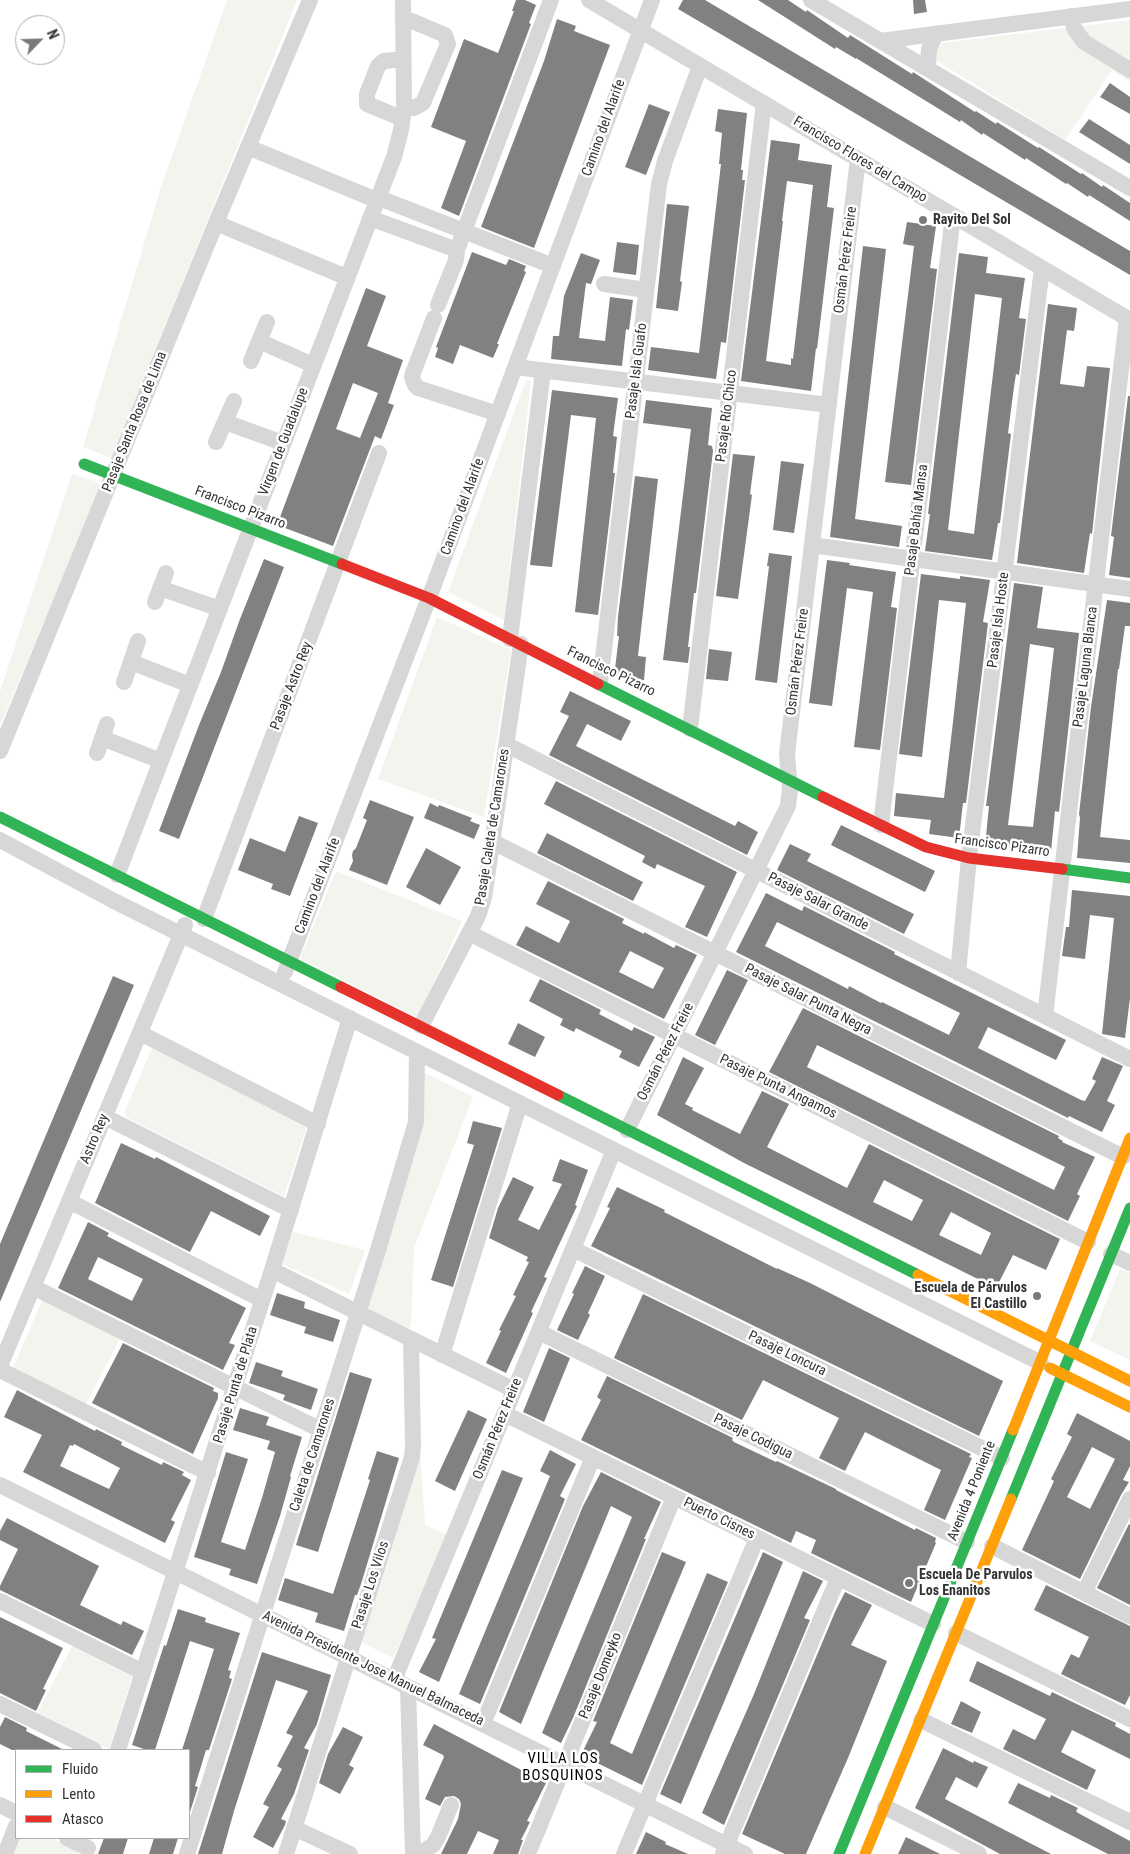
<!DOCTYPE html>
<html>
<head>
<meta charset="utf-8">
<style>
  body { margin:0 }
  #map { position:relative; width:1130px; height:1854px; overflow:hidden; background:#fff; font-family:"Roboto Condensed",sans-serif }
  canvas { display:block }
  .legend { position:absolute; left:15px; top:1749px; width:175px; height:90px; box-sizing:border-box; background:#fff; border:1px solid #adadad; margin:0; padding:6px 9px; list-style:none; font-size:15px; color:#333 }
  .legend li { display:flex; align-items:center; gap:10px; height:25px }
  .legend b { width:25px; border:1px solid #adadad }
  .north { position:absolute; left:15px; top:15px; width:50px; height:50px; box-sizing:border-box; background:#fff; border:1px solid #adadad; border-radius:50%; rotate:66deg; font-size:14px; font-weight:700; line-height:20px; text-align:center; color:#333 }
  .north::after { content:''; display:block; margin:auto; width:18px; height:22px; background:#7a7a7a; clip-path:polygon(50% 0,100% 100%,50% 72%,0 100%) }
</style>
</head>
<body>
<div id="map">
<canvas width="1130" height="1854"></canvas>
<ul class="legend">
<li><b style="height:6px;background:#30b455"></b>Fluido</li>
<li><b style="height:6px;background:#ff9f0a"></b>Lento</li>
<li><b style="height:6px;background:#e5322d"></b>Atasco</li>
</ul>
<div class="north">N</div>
</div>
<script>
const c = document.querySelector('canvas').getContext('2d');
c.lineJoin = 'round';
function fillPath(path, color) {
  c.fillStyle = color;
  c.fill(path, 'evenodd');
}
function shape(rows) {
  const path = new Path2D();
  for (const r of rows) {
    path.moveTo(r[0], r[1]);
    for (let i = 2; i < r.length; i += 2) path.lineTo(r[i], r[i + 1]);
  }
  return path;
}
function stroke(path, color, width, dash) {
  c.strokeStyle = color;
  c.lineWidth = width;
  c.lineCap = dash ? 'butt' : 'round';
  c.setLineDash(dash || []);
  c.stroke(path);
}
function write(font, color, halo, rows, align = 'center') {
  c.font = font + ' "Roboto Condensed",sans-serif';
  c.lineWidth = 5;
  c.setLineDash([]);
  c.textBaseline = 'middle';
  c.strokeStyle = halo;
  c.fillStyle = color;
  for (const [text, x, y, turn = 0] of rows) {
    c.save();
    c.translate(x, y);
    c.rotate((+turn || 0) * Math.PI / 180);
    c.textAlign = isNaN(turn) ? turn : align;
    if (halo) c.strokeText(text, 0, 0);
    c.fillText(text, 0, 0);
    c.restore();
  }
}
const green = shape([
  [227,0,297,0,111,458,83,447,160,190],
  [1130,20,1130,82,1112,70,1065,140,937,61,936,53,942,43],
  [526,380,531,381,504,620,448,592],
  [72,474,98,482,101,486,0,726,0,692],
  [437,617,511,650,484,817,378,779],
  [336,871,462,921,418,1018,300,958],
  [153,1046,307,1126,284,1196,126,1117,125,1111],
  [419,1070,473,1097,414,1248,411,1326,407,1329,369,1310,367,1307,421,1130],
  [293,1232,365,1250,349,1294,282,1264],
  [1120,1269,1130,1273,1130,1360,1090,1341],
  [44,1296,122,1335,86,1404,13,1368],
  [420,1449,425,1525,449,1536,422,1597,393,1658,361,1642],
  [74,1643,134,1671,109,1749,37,1713],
  [17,1838,51,1838,77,1851,79,1854,10,1854]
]);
const building = shape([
  [516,0,525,0,536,5,529,23,531,24,459,216,441,208,466,141,431,127,464,39,498,53,514,11,512,11],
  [683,0,705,0,1130,251,1130,275,678,9],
  [758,0,788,0,806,12,807,10,848,38,850,35,912,74,913,72,975,112,976,111,996,124,997,122,1038,148,1039,147,1081,174,1082,173,1102,187,1103,185,1130,203,1130,221,1089,195,1088,197,1067,183,1066,184,1026,158,1025,160,983,133,982,135,961,120,960,122,939,109,856,58,856,59,836,47,835,49],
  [913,0,925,0,927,12,914,14],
  [557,19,576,26,574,31,610,45,534,248,481,227,544,61],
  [1110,83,1130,97,1130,114,1100,97],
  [649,104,670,112,646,175,625,167],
  [718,109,747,113,741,170,743,170,742,180,745,180,726,343,721,342,716,379,648,370,651,347,699,353,721,164,719,164,722,133,715,131],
  [1089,119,1130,145,1130,164,1079,132],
  [771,140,800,144,798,160,832,165,827,207,834,208,817,349,816,348,811,391,741,381],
  [787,181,813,185,793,359,791,358,791,365,766,361,783,221,782,221],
  [667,204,689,206,680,281,682,282,678,311,656,308],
  [907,222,936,226,930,268,937,269,911,485,885,482,914,246,903,244],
  [617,242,639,245,636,275,613,272],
  [863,246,886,249,855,519,902,526,899,547,830,537],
  [472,252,506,265,509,259,526,266,524,271,526,272,497,344,499,344,493,358,460,345,453,364,435,357,438,348,436,347],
  [581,253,600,260,591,284,586,283,579,338,605,341,610,297,633,300,629,330,626,329,622,366,551,359,553,336,559,336,564,296],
  [959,253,988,257,986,273,1025,278,1019,318,1026,319,1019,375,1016,374,1014,387,1008,433,1011,434,1000,523,998,523,992,560,925,551,930,514,928,514],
  [975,294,1002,298,974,534,948,530],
  [366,288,386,296,367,346,403,360,388,403,394,405,381,439,375,436,333,546,277,525],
  [353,383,378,393,360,438,336,429],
  [1048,304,1077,308,1074,331,1067,330,1060,384,1084,387,1087,366,1110,368,1092,534,1090,533,1084,573,1017,563],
  [552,390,618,398,613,436,617,437,613,473,615,473,598,615,575,612,596,418,571,415,552,567,530,565],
  [1128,396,1130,396,1130,578,1109,575,1114,537,1111,536],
  [646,400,712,408,708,445,712,446,713,451,696,593,694,593,688,647,690,647,688,663,663,660,691,429,643,423],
  [733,454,755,456,750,494,752,495,738,599,716,596],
  [781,461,804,464,794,533,773,530],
  [635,476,658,479,638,656,646,657,644,680,614,677,619,636,617,636,618,617],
  [769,553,792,556,777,683,755,680,769,566,767,566],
  [264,559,284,567,179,839,159,831,199,725,221,672,240,619],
  [827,560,850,563,849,565,896,572,891,607,897,608,880,750,854,747,873,592,847,588,832,706,809,703],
  [921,574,960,579,960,576,990,580,983,622,988,623,966,803,963,803,959,838,929,834,931,820,894,816,896,793,944,798,953,722,966,603,939,600,922,757,899,754],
  [1014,583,1043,587,1037,628,1079,633,1059,812,1055,811,1051,852,985,846,989,806,986,806],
  [1030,644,1054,648,1033,827,1008,825],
  [1107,600,1130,603,1130,626,1125,626,1119,669,1118,669,1100,837,1130,840,1130,863,1077,858,1080,818,1079,814,1091,707],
  [709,649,732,652,728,681,706,679],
  [570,691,631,721,621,741,587,724,576,746,735,826,738,821,758,832,747,855,549,755,569,716,560,712],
  [556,781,737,872,707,937,685,927,705,886,657,864,655,869,642,862,645,856,544,804],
  [370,800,414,817,387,885,349,870,353,861,352,855,353,851,356,848,367,820,363,818],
  [430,803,438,807,439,805,472,818,470,821,480,825,474,839,424,818],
  [299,816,318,823,290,896,271,889,273,884,238,870,250,838,285,852],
  [841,825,935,871,925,892,831,845],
  [547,833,643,882,633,901,537,853],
  [790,844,811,854,807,861,914,914,904,934,777,870],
  [426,848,461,867,440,905,406,887],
  [548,881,624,919,622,923,644,934,644,932,674,948,676,945,697,955,664,1019,516,945,526,926,559,943,570,921,536,904],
  [630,951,664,968,653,989,619,972],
  [1072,890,1130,896,1130,998,1125,1038,1102,1034,1114,918,1090,915,1085,959,1062,956,1066,927,1069,927],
  [766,893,802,911,804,906,895,952,894,954,1066,1040,1056,1060,988,1027,978,1048,1081,1100,1085,1101,1096,1081,1092,1079,1102,1057,1123,1066,1107,1101,1115,1105,1102,1132,1069,1116,1068,1118,736,952],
  [777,922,960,1013,949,1035,882,1002,881,1003,849,986,848,989,765,946],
  [727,970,748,980,715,1045,695,1035],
  [113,976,134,985,0,1302,0,1244],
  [540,979,601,1010,599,1014,632,1031,634,1027,655,1037,639,1067,619,1057,622,1051,576,1028,574,1032,560,1025,563,1019,529,1001],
  [803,1008,1059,1136,1058,1138,1063,1141,1062,1142,1095,1157,1077,1194,1080,1196,1068,1221,769,1072],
  [817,1045,1065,1167,1054,1190,807,1067],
  [518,1023,545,1037,535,1057,508,1044],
  [683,1057,704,1068,685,1104,693,1108,692,1110,740,1134,762,1091,789,1104,767,1147,847,1188,869,1144,1060,1239,1046,1270,1013,1255,996,1288,744,1163,657,1115],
  [884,1180,923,1200,912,1221,873,1202],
  [951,1212,991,1233,981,1255,939,1235],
  [473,1121,502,1128,453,1287,431,1280,474,1145,467,1143],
  [121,1143,155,1159,156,1157,270,1216,260,1236,211,1211,190,1252,95,1203],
  [560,1159,588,1170,575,1205,577,1206,544,1277,547,1278,531,1312,533,1313,506,1373,486,1363,501,1331,499,1330,516,1296,513,1295,529,1262,526,1261,528,1257,489,1238,498,1208,513,1177,534,1187,518,1220,539,1230,562,1184,552,1181],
  [617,1187,665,1210,664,1212,688,1224,777,1269,777,1268,810,1283,1003,1381,979,1436,591,1246,610,1208,607,1207],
  [88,1222,109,1233,107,1236,246,1308,229,1343,235,1345,223,1370,58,1288],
  [98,1257,143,1279,132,1301,88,1279],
  [585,1266,605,1276,588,1313,590,1315,578,1340,557,1330,574,1294,572,1293],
  [277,1293,305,1302,304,1308,340,1320,333,1342,304,1333,306,1327,270,1315],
  [643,1294,971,1454,969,1457,972,1458,945,1520,924,1510,941,1470,865,1432,845,1471,819,1458,839,1418,763,1380,742,1420,614,1358],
  [123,1343,214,1388,213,1391,218,1393,218,1398,193,1454,92,1403],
  [549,1348,570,1358,544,1422,523,1412],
  [256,1362,283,1371,281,1376,318,1389,311,1410,283,1400,285,1395,249,1383],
  [350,1372,372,1379,318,1552,296,1545],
  [607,1376,733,1438,732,1440,734,1442,776,1462,777,1461,836,1489,836,1490,915,1530,916,1528,936,1538,935,1542,936,1543,911,1602,811,1553,816,1540,796,1531,791,1543,581,1440,601,1400,597,1397],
  [17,1390,95,1431,96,1429,122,1442,121,1445,162,1465,163,1462,184,1472,182,1475,191,1480,171,1520,175,1522,165,1543,23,1472,42,1435,4,1417],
  [74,1444,120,1468,109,1489,60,1466,70,1445,73,1446],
  [240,1408,269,1417,266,1425,302,1437,290,1476,291,1477,280,1516,257,1584,229,1575,231,1569,194,1557,226,1452,248,1459,221,1542,245,1550,262,1498,275,1452,267,1449,270,1441,233,1430],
  [468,1410,487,1419,455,1491,435,1481],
  [1077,1413,1130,1441,1130,1466,1123,1480,1129,1482,1121,1495,1080,1579,1022,1550,1054,1481,1051,1479,1072,1437,1067,1434],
  [1092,1447,1115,1459,1090,1509,1067,1497],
  [550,1450,576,1464,560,1496,565,1499,480,1704,459,1694,550,1476,540,1471],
  [377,1451,399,1458,362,1581,357,1595,355,1595,344,1631,315,1622,318,1613,278,1600,285,1578,333,1594,370,1480,368,1479],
  [502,1470,523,1478,439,1682,419,1672,436,1639,432,1638],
  [601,1472,661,1502,644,1539,646,1539,573,1718,561,1743,542,1733,632,1517,611,1506,521,1724,499,1712,583,1506],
  [7,1518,99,1566,80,1605,121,1625,123,1621,144,1631,132,1655,0,1590,0,1586,18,1549,0,1540,0,1531],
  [1129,1524,1130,1525,1130,1605,1097,1588],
  [662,1552,686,1562,610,1743,632,1754,707,1573,728,1582,642,1785,581,1755,597,1722,593,1721],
  [763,1552,783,1562,681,1804,660,1794],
  [803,1571,823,1581,804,1618,810,1620,724,1825,702,1813,754,1694],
  [1046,1585,1130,1626,1130,1695,1125,1705,1061,1674,1071,1654,1079,1658,1089,1637,1034,1610],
  [845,1592,872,1605,851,1645,887,1661,848,1758,806,1854,785,1854,742,1834,835,1612],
  [178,1609,206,1618,205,1622,240,1633,228,1670,231,1671,229,1678,232,1679,209,1750,206,1750,195,1786,198,1787,189,1815,189,1750,182,1750,214,1649,190,1641,155,1750,147,1750,132,1745,164,1645,166,1646],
  [0,1617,63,1648,43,1689,46,1690,36,1711,0,1693],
  [262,1652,331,1675,317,1724,304,1748,309,1750,294,1794,281,1819,286,1821,285,1825,273,1848,253,1837,269,1807,263,1804,282,1769,277,1766,293,1736,286,1733,308,1691,276,1680,234,1811,222,1854,198,1854],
  [977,1661,1050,1696,1052,1692,1116,1723,1115,1726,1130,1734,1130,1759,1072,1730,1061,1752,1096,1770,1087,1790,1003,1749,1013,1729,1035,1740,1046,1719,969,1681],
  [961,1701,981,1712,972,1733,951,1724],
  [5,1717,27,1728,26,1731,64,1750,12,1750,0,1744,0,1727],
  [434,1724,546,1783,527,1821,530,1822,521,1840,523,1840,518,1854,493,1854,499,1840,478,1831,467,1854,441,1854,458,1819,461,1804,459,1799,454,1796,445,1797,440,1806,425,1799,444,1757,443,1755,423,1745],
  [343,1727,363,1737,349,1765,354,1768,340,1794,319,1783,328,1754],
  [943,1748,973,1763,974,1761,988,1767,977,1788,956,1777,945,1799,1051,1854,1000,1854,915,1808],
  [1018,1783,1050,1798,1051,1795,1078,1808,1076,1811,1078,1813,1130,1841,1130,1854,1108,1854,1008,1803],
  [646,1832,666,1842,665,1844,688,1854,636,1854],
  [906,1837,940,1854,898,1854],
  [104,1838,128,1838,123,1854,98,1854],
  [154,1838,178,1838,173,1854,149,1854]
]);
const street = shape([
  [589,0,1130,320],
  [811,0,1130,188],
  [1072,16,1074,28,1084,42,1130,70],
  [403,22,412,21,445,35,448,44,423,103,414,108,404,107],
  [880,41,1130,9],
  [928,68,929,49,936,34],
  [403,116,396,116,367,104,367,94,378,66,384,61,403,59],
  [248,147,369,197,387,201,553,266],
  [370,218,457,250],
  [216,223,310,0],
  [604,284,646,290],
  [438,305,456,260,457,250,551,0],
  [434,318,413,373,412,377,415,385,418,388,498,414],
  [259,341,313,365],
  [251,361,267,322],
  [515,367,829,405],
  [225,422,283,443],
  [216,442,234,401],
  [812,545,1130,589],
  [160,588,220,609],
  [155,602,166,573],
  [510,639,543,371],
  [131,662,190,685],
  [124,682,138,641],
  [600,683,659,184,665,161,700,66],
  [690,729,764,103],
  [102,738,161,761],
  [507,745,1130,1059],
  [0,751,216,223,346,277],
  [97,753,107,724],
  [881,825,953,215],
  [0,840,114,901,1041,1363],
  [493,842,1123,1157],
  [117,875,394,157,401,130,404,107,403,0],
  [204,919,379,453],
  [469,933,1088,1242],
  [285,972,429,598,652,0],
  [958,973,969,858,1042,268],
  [1045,1016,1127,318],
  [421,1026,478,916,484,898,521,644],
  [140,1033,318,1124],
  [105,1117,291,1210],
  [627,1130,788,806,790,789,787,754,858,159],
  [69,1201,262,1300],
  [573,1249,1002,1458],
  [1111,1254,1130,1263],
  [272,1270,514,1390],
  [33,1287,321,1430],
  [539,1332,967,1542],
  [442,1355,520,1103],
  [0,1366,185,925],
  [0,1370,208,1473],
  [505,1414,933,1624],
  [0,1485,745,1854],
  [992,1546,1130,1616],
  [1084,1593,1130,1499],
  [0,1601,143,1672],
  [956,1633,1130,1719],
  [394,1680,614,1150],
  [408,1687,413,1854],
  [0,1704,94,1750],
  [921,1720,1130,1822],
  [483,1724,593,1457],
  [118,1750,272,1270,350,1018],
  [0,1805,16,1813],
  [885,1807,979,1854],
  [294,1828,350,1854],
  [67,1838,88,1848],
  [5,1854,16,1826],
  [187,1854,378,1250,416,1122,417,1052],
  [286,1854,412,1457,413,1444,411,1339],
  [420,1854,433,1845,438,1837,451,1805],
  [528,1854,674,1497],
  [624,1854,757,1538],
  [723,1854,838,1578]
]);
const fast = shape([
  [84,464,342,564],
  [598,684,823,797],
  [0,817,341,987],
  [1062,869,1130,878],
  [558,1095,918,1275],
  [1011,1499,1130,1208],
  [839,1854,1013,1430]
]);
const slow = shape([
  [918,1275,1130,1381],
  [1050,1368,1130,1407],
  [1013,1430,1130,1138],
  [865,1854,1011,1499]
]);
const jam = shape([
  [342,564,429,598,598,684],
  [823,797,926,847,969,858,1062,869],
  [341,987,558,1095]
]);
const markers = [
  [923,220,5,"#7a7a7a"],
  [1037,1296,5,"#7a7a7a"],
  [909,1583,5,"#7a7a7a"]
];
const streetNames = [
  ["Camino del Alarife",604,128,-70],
  ["Francisco Flores del Campo",860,160,31],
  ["Osmán Pérez Freire",846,260,-83],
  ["Pasaje Isla Guafo",637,371,-83],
  ["Pasaje Río Chico",727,416,-83],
  ["Pasaje Santa Rosa de Lima",135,422,-68],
  ["Virgen de Guadalupe",284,442,-69],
  ["Camino del Alarife",463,507,-70],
  ["Francisco Pizarro",240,508,21],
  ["Pasaje Bahía Mansa",917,520,-83],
  ["Pasaje Isla Hoste",999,620,-83],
  ["Osmán Pérez Freire",798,662,-83],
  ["Pasaje Laguna Blanca",1086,667,-83],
  ["Francisco Pizarro",611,672,26],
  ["Pasaje Astro Rey",292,686,-69],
  ["Pasaje Caleta de Camarones",493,827,-81],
  ["Francisco Pizarro",1002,846,8],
  ["Camino del Alarife",318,886,-69],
  ["Pasaje Salar Grande",818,902,27],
  ["Pasaje Salar Punta Negra",808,1000,27],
  ["Osmán Pérez Freire",666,1052,-63],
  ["Pasaje Punta Angamos",778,1087,26],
  ["Astro Rey",95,1139,-67],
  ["Pasaje Loncura",787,1354,26],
  ["Pasaje Punta de Plata",236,1385,-73],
  ["Osmán Pérez Freire",498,1429,-68],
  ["Pasaje Codigua",753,1437,26],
  ["Caleta de Camarones",313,1455,-72],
  ["Avenida 4 Poniente",972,1491,-68],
  ["Puerto Cisnes",719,1519,26],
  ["Pasaje Los Vilos",371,1585,-72],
  ["Avenida Presidente Jose Manuel Balmaceda",373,1669,26],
  ["Pasaje Domeyko",601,1676,-68]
];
const poiNames = [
  ["Rayito Del Sol",933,220],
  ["Escuela de Párvulos",1027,1288,"right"],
  ["El Castillo",1027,1304,"right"],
  ["Escuela De Parvulos",919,1575],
  ["Los Enanitos",919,1591]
];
const neighbourhoodNames = [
  ["VILLA LOS",563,1759],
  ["BOSQUINOS",563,1776]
];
fillPath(green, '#f1f5ed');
fillPath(building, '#818181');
stroke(street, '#d7d7d7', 16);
stroke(fast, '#30b455', 11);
stroke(slow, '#ff9f0a', 11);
stroke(jam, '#e5322d', 11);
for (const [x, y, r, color] of markers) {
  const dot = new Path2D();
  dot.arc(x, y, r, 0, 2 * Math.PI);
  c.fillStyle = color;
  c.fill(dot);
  stroke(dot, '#fff', 2);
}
write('14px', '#333', '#fff', streetNames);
write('bold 14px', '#333', '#fff', poiNames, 'left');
c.letterSpacing = '1px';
write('15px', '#000', '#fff', neighbourhoodNames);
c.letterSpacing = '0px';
</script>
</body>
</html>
